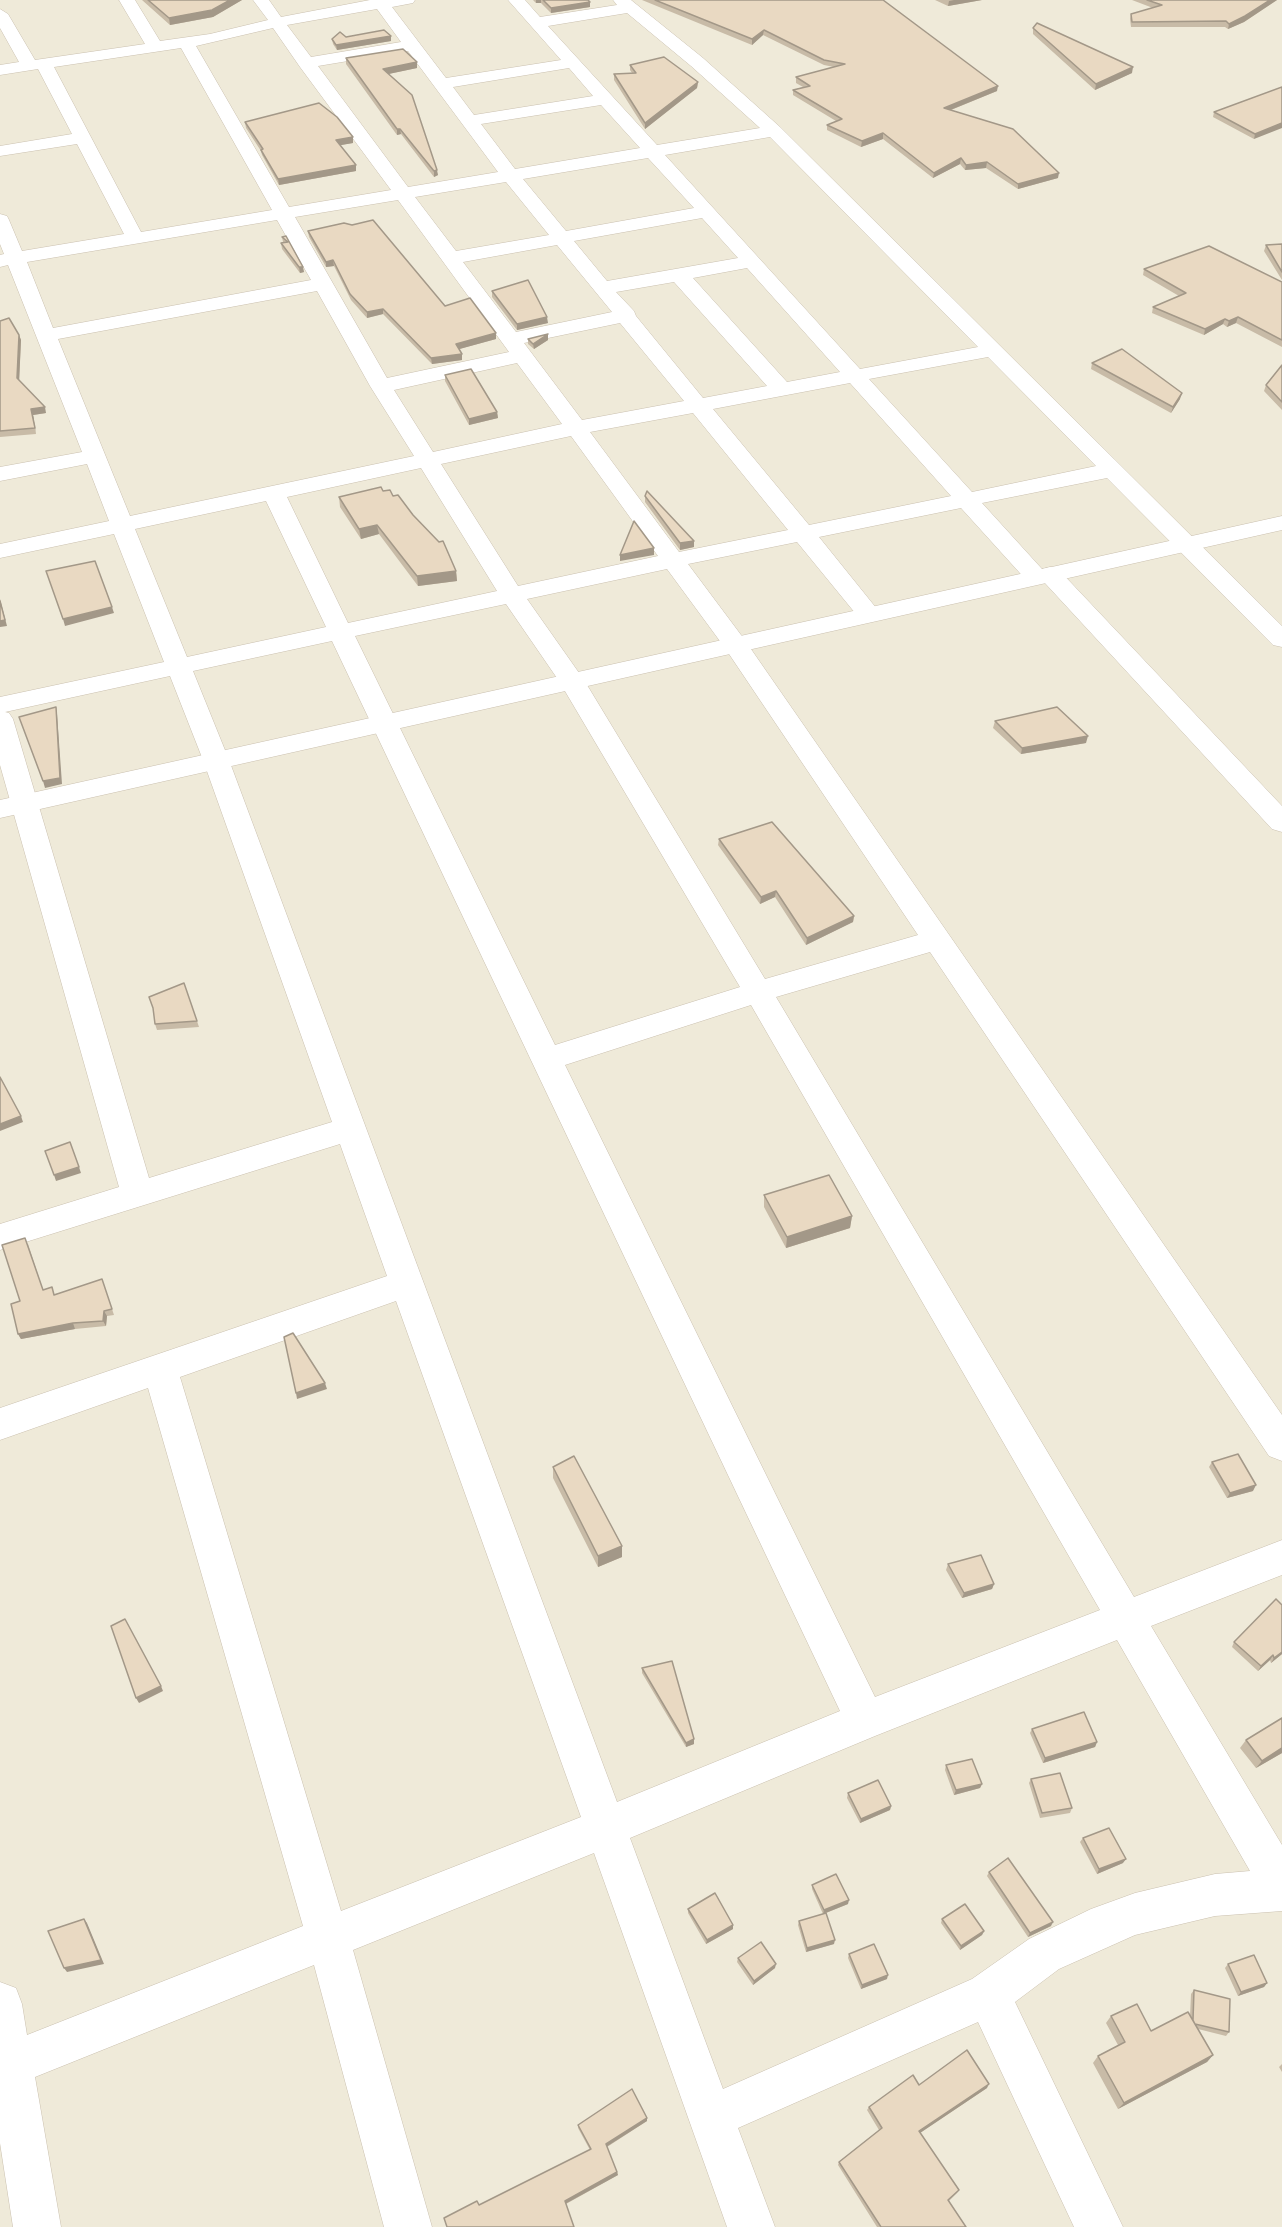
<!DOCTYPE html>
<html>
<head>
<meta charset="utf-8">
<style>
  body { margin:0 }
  canvas { display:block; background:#fbf8ed }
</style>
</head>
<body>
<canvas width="1282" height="2227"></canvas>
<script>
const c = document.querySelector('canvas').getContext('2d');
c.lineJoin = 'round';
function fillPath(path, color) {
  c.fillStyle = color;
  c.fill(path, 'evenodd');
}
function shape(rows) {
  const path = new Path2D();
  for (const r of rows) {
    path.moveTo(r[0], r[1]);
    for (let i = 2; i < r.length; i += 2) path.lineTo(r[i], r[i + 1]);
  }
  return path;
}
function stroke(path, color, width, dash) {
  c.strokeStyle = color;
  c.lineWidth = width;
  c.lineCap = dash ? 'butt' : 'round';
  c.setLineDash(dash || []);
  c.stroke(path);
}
const residential = shape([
  [0,0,1282,0,1282,2227,0,2227]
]);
const minor = shape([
  [119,0,135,0,160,41,210,34,268,20,253,0,269,0,281,17,370,0,415,0,413,3,392,7,446,78,561,60,508,0,525,0,540,17,617,5,613,0,631,0,703,58,780,127,1282,626,1282,647,1273,645,1107,478,982,503,1042,569,1050,567,1058,569,1282,806,1282,832,1272,829,1044,582,1036,584,1028,582,961,508,819,537,881,614,878,619,869,621,860,619,797,542,688,564,744,639,1282,1415,1282,1461,1269,1456,930,952,776,997,1134,1597,1282,1540,1282,1575,1151,1626,1282,1845,1282,1911,1215,1916,1135,1935,1059,1969,1015,2002,1123,2227,1074,2227,978,2022,738,2128,775,2227,727,2227,594,1853,353,1950,432,2227,384,2227,314,1965,35,2077,61,2227,13,2227,0,2143,0,1982,16,1988,22,2004,27,2035,303,1926,148,1388,0,1440,0,1408,387,1276,340,1144,0,1250,0,1224,119,1187,0,765,0,697,164,662,114,534,0,558,0,544,109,521,87,464,0,481,0,467,82,452,8,265,0,267,0,255,4,254,0,244,0,214,7,216,9,220,22,251,124,234,77,144,0,156,0,146,72,134,38,69,0,75,0,65,19,62,0,28,0,9,8,14,35,60,145,44,119,0],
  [377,9,401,42,311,57,287,25,377,9],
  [627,13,691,66,760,128,657,145,548,26,627,13],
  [273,28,300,67,391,190,289,207,196,46,273,28],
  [181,48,272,210,141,232,54,67,181,48],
  [408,51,498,172,408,187,318,66,408,51],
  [569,68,593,96,474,115,453,87,569,68],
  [601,105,640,148,515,169,481,124,601,105],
  [770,137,978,347,860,369,665,155,770,137],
  [648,158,694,208,566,231,523,179,648,158],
  [506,182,549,235,456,251,415,197,506,182],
  [398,200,509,352,387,378,295,217,398,200],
  [702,218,738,258,607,281,574,241,702,218],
  [277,220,311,280,53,328,27,262,277,220],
  [557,245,612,312,516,332,463,262,557,245],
  [747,268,840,372,787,382,693,278,747,268],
  [674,282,767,386,703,398,636,316,634,311,616,292,674,282],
  [317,291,370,386,414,456,130,516,58,339,317,291],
  [620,323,684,401,582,420,524,343,620,323],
  [988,357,1096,466,972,492,869,379,988,357],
  [517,363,562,424,433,452,394,390,517,363],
  [850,383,951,496,809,525,713,409,850,383],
  [693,413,788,530,679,552,590,432,693,413],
  [571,436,658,556,518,586,441,464,571,436],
  [421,468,497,591,348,623,287,497,421,468],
  [266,501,326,627,187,657,135,529,266,501],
  [667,569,725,648,918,935,765,979,584,680,527,599,667,569],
  [506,604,559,681,740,987,555,1045,355,636,506,604],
  [332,641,840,1711,617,1802,229,760,193,671,332,641],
  [170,676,203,760,332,1122,149,1178,13,719,9,713,5,712,170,676],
  [751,1005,1100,1610,875,1697,565,1065,751,1005],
  [396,1301,581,1817,341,1911,180,1377,396,1301],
  [1117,1640,1250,1871,1215,1874,1135,1893,1091,1909,1029,1939,972,1979,723,2089,630,1838,875,1736,1117,1640]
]);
const tertiary = shape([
  [1282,516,1282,530,0,818,0,800,1282,516]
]);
const wall = shape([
  [142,0,242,0,213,17,170,25],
  [533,0,588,0,590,2,590,7,551,13,541,3,536,3],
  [642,0,883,0,997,91,951,110,1058,178,1018,189,986,168,965,170,960,164,933,178,883,139,861,147,827,130,827,125,836,121,793,95,793,90,803,87,796,83,796,77,834,67,824,65,763,35,752,45],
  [935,0,982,0,948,6],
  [1132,0,1277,0,1244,22,1228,29,1225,27,1131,27,1130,19,1131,14,1153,8],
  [1033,28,1132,73,1095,90,1033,34],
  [391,36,391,41,337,50,333,44,332,39,346,37],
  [346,58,417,62,417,68,388,74,438,175,434,177,401,134,397,135,346,64],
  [630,65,698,82,697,88,645,129,614,80,614,74,632,73,630,70],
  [1282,87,1254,139,1213,117,1214,112],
  [245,122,353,137,353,143,340,145,356,165,356,171,279,185,262,155,261,151,246,128],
  [308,231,445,306,496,339,459,349,462,354,462,360,432,364,383,314,367,318,351,300,334,266,326,267,309,237],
  [286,236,304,272,300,273,282,249,281,243,283,242,282,237],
  [1282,244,1282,280,1264,251,1266,245],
  [1144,269,1282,282,1282,347,1236,323,1227,327,1223,324,1204,335,1152,313,1153,307,1179,296,1143,275],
  [492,291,548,323,517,330,492,297],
  [0,321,19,335,21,340,19,380,46,413,33,415,36,434,0,437],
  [528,339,548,340,534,349,528,344],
  [1092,363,1180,399,1171,413,1091,369],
  [1282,365,1282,410,1264,391,1266,385],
  [445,375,497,412,498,418,469,425,445,381],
  [383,491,393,496,439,542,456,571,457,581,418,586,379,534,361,539,340,507,339,497],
  [645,496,694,541,694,547,680,550,645,502],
  [995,721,1086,743,1021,754,993,728],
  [719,839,854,916,853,922,806,945,775,897,760,904,718,845],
  [149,997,197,1021,199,1027,157,1030,155,1024,154,1010],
  [764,1195,852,1216,850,1228,786,1248,764,1207],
  [28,1244,43,1290,55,1294,104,1285,114,1315,107,1316,106,1326,75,1329,21,1339,18,1334,20,1301],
  [1212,1462,1253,1491,1227,1498,1209,1467],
  [553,1467,622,1546,622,1557,598,1567,553,1478],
  [948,1564,994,1584,992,1589,962,1598,946,1570],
  [1282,1605,1282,1654,1271,1663,1270,1660,1258,1671,1232,1647,1234,1642],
  [642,1668,694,1739,694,1744,686,1747,642,1673],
  [1282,1718,1282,1753,1256,1768,1240,1748,1246,1740],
  [1032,1729,1097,1742,1095,1747,1043,1763,1030,1733],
  [946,1765,982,1784,980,1788,954,1795,945,1770],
  [1031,1779,1072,1808,1070,1813,1040,1818,1029,1783],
  [848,1793,891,1806,890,1810,860,1823,847,1798],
  [1083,1838,1123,1863,1097,1874,1080,1842],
  [989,1872,1051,1926,1028,1937,987,1876],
  [812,1885,848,1904,826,1913,834,1944,806,1952,798,1925,799,1921,823,1914,812,1889],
  [688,1909,733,1929,706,1944,688,1913],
  [942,1919,984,1931,982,1935,960,1950,941,1923],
  [849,1954,887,1979,861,1989,848,1958],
  [738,1958,775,1968,753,1985,737,1962],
  [1228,1964,1267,1983,1264,1987,1238,1996,1225,1968],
  [1194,1990,1229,2032,1226,2036,1198,2029,1213,2055,1207,2062,1118,2109,1093,2063,1098,2056,1118,2045,1106,2023,1111,2016,1151,2031,1190,2016,1191,1994],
  [1282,2064,1282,2072,1279,2067],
  [919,2085,987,2088,920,2133,959,2190,957,2193,949,2201,966,2227,877,2227,838,2165,839,2162,879,2130,867,2110,869,2107],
  [647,2118,647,2121,607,2147,618,2175,566,2204,479,2205,590,2150,578,2128,578,2125]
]);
const shadedWall = shape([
  [230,0,242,0,213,17,170,25,169,18],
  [536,0,541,0,541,3,536,3],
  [954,0,982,0,948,6,949,1],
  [1270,0,1277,0,1244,22,1228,29,1229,24],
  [590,2,590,7,551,13,551,8],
  [764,30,763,35,752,45,752,39],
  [391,36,391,41,337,50,336,45],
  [417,62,417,68,384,75,383,69],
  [1133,67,1132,73,1095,90,1096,84],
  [698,82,697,88,645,129,645,123],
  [998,86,997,91,943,113,944,108],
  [1282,123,1282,128,1254,139,1255,134],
  [397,129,400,129,401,134,397,135],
  [883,133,883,139,861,147,862,141],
  [353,137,353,143,336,146,336,140],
  [961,158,960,164,933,178,934,173],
  [987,162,986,168,965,170,966,165],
  [356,165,356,171,279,185,278,179],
  [437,170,438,175,434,177,434,171],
  [1059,173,1058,178,1018,189,1018,184],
  [333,260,334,266,326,267,326,262],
  [299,267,303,267,304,272,300,273],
  [383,309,383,314,367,318,367,312],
  [547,317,548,323,517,330,517,324],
  [1238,317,1236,323,1227,327,1229,321],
  [1225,319,1223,324,1204,335,1205,329],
  [496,333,496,339,456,350,456,344],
  [548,334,548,340,534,349,533,344],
  [19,335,21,340,19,384,17,378],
  [462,354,462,360,432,364,431,358],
  [1182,393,1180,399,1171,413,1173,407],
  [45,407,46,413,33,415,36,434,31,409],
  [497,412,498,418,469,425,469,419],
  [377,525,379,534,361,539,359,529],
  [694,541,694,547,680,550,680,543],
  [654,548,654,555,620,561,620,555],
  [456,571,457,581,418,586,417,576],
  [0,599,7,626,0,627],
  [112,607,114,613,65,626,63,619],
  [56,707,57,714,62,784,45,788,43,781],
  [1088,736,1086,743,1021,754,1022,748],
  [776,891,775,897,760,904,761,897],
  [854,916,853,922,806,945,807,938],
  [21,1116,23,1122,0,1131,0,1124],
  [79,1167,81,1173,56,1181,54,1175],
  [852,1216,850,1228,786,1248,787,1237],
  [104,1311,107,1316,106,1326,103,1321],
  [73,1323,75,1329,21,1339,18,1334],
  [325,1383,327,1389,297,1399,296,1393],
  [1256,1485,1253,1491,1227,1498,1230,1493],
  [622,1546,622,1557,598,1567,598,1556],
  [994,1584,992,1589,962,1598,964,1593],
  [1282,1652,1282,1654,1271,1663,1274,1658],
  [1273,1655,1270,1660,1258,1671,1261,1666],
  [161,1686,163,1691,139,1703,136,1698],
  [694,1739,694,1744,686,1747,686,1743],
  [1097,1742,1095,1747,1043,1763,1045,1758],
  [1282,1748,1282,1753,1256,1768,1262,1761],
  [982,1784,980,1788,954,1795,956,1790],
  [891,1806,890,1810,860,1823,861,1819],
  [1126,1859,1123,1863,1097,1874,1099,1869],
  [849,1900,848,1904,823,1914,824,1910],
  [84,1919,87,1923,104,1964,67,1972,64,1968],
  [1053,1922,1051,1926,1028,1937,1030,1933],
  [733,1925,733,1929,706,1944,707,1940],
  [984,1931,982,1935,960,1950,961,1946],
  [835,1940,834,1944,806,1952,807,1948],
  [776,1964,775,1968,753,1985,754,1981],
  [888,1975,887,1979,861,1989,862,1985],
  [1267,1983,1264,1987,1238,1996,1241,1992],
  [1213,2055,1207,2062,1118,2109,1124,2103],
  [989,2084,987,2088,917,2135,919,2131],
  [647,2118,647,2121,606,2147,606,2144],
  [617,2172,618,2175,565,2204,565,2201]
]);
const building = shape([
  [148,0,230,0,212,10,169,18,148,0],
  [543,0,588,0,590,2,551,8,543,0],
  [655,0,883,0,998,86,944,108,1013,129,1059,173,1018,184,987,162,966,165,961,158,934,173,883,133,862,141,827,125,842,119,793,90,810,86,796,77,845,64,824,60,764,30,752,39,655,0],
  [1147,0,1270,0,1245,16,1229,24,1226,21,1132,22,1131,14,1162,5,1147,0],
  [1037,23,1133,67,1096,84,1033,28,1037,23],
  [384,30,391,36,336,45,332,39,340,32,346,37,384,30],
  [403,49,417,62,383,69,412,95,437,170,434,171,400,129,397,129,346,58,403,49],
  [664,57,698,82,645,123,614,74,636,73,630,65,664,57],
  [1282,87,1282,123,1255,134,1214,112,1282,87],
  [319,103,337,117,353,137,336,140,356,165,278,179,261,150,263,149,245,122,319,103],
  [373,220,445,306,470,298,496,333,456,344,462,354,431,358,383,309,367,312,350,294,333,260,326,262,308,231,344,223,352,225,373,220],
  [286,236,303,267,299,267,281,243,288,242,282,237,286,236],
  [1282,244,1282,272,1266,245,1282,244],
  [1209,246,1282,282,1282,340,1238,317,1229,321,1225,319,1205,329,1153,307,1186,293,1144,269,1209,246],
  [528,280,547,317,517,324,492,291,528,280],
  [9,318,19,335,17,378,45,407,31,409,35,428,0,431,0,321,9,318],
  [548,334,533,344,528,339,548,334],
  [1122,349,1182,393,1173,407,1092,363,1122,349],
  [1282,365,1282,402,1266,385,1282,365],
  [471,369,497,412,469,419,445,375,471,369],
  [381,487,383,491,390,490,393,496,398,495,413,515,439,542,443,541,456,571,417,576,377,525,359,529,339,497,381,487],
  [647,491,694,541,680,543,645,496,647,491],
  [634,521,654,548,620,555,634,521],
  [95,561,112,607,63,619,46,571,95,561],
  [0,601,5,620,0,621,0,601],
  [56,707,60,778,43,781,19,717,56,707],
  [1057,707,1088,736,1022,748,995,721,1057,707],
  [772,822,854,916,807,938,776,891,761,897,719,839,772,822],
  [184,983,197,1021,155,1024,153,1008,149,997,184,983],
  [0,1077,21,1116,0,1124,0,1077],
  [70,1142,79,1167,54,1175,45,1151,70,1142],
  [829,1175,852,1216,787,1237,764,1195,829,1175],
  [25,1238,43,1290,52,1287,54,1295,102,1279,112,1309,104,1311,103,1321,73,1323,18,1334,11,1304,20,1301,2,1245,25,1238],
  [293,1333,325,1383,296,1393,284,1337,293,1333],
  [1238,1454,1256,1485,1230,1493,1212,1462,1238,1454],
  [574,1456,622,1546,598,1556,553,1467,574,1456],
  [981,1555,994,1584,964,1593,948,1564,981,1555],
  [1276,1599,1282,1605,1282,1652,1274,1658,1273,1655,1261,1666,1234,1642,1276,1599],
  [125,1619,161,1686,136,1698,111,1626,125,1619],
  [672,1661,694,1739,686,1743,642,1668,672,1661],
  [1084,1712,1097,1742,1045,1758,1032,1729,1084,1712],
  [1282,1718,1282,1748,1262,1761,1246,1740,1282,1718],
  [972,1759,982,1784,956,1790,946,1765,972,1759],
  [1060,1773,1072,1808,1042,1813,1031,1779,1060,1773],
  [878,1780,891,1806,861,1819,848,1793,878,1780],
  [1109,1828,1126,1859,1099,1869,1083,1838,1109,1828],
  [1008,1858,1053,1922,1030,1933,989,1872,1008,1858],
  [836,1874,849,1900,824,1910,812,1885,836,1874],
  [715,1893,733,1925,707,1940,688,1909,715,1893],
  [965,1904,984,1931,961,1946,942,1919,965,1904],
  [826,1913,835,1940,807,1948,799,1921,826,1913],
  [84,1919,101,1960,64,1968,48,1931,84,1919],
  [761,1942,776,1964,754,1981,738,1958,761,1942],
  [874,1944,888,1975,862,1985,849,1954,874,1944],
  [1254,1955,1267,1983,1241,1992,1228,1964,1254,1955],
  [1194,1990,1230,1999,1229,2032,1195,2024,1193,2020,1194,1990],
  [1137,2004,1151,2031,1188,2012,1213,2055,1124,2103,1098,2056,1125,2042,1111,2016,1137,2004],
  [967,2050,989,2084,919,2131,959,2190,948,2200,966,2227,881,2227,839,2162,882,2128,869,2107,913,2075,919,2085,967,2050],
  [632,2089,647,2118,606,2144,617,2172,565,2201,574,2227,447,2227,444,2218,477,2201,479,2205,591,2149,578,2125,632,2089]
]);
fillPath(residential, '#efead9');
stroke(minor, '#cbc1b0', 1);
stroke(tertiary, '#cbc1b0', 1);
fillPath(minor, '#fff');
fillPath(tertiary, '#fff');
fillPath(wall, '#c8bba7');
fillPath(shadedWall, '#a39888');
fillPath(building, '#e9d9c2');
stroke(building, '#a39888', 1.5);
</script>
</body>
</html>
